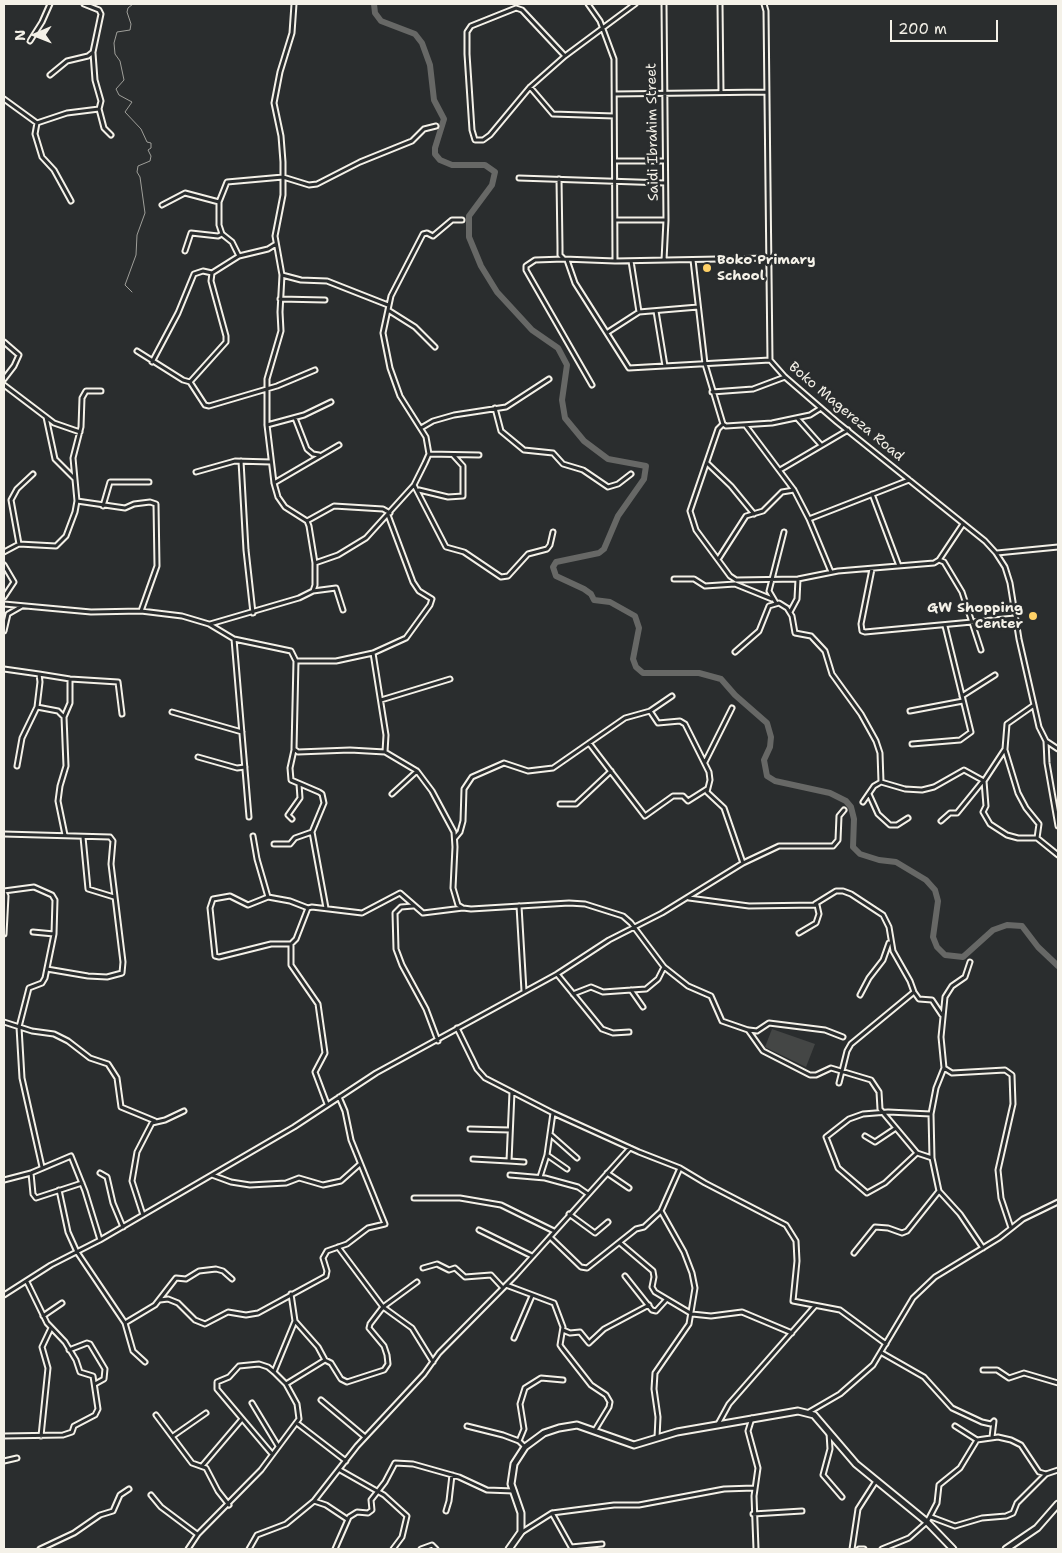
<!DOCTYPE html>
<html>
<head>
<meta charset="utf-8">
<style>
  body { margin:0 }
  #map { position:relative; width:1062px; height:1553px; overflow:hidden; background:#2a2d2e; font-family:"Shantell Sans",sans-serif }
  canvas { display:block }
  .frame { position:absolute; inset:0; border:5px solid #f4f1e8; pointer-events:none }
  .north { position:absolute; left:10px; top:10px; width:50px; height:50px; -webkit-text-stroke:4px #2a2d2e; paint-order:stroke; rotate:269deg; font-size:14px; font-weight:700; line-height:20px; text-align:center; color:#f4f1e8 }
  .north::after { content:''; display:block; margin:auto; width:18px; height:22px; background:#f4f1e8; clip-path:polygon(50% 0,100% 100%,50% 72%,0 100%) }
  .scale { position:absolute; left:890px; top:20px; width:108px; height:22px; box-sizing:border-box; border:2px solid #f4f1e8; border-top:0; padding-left:6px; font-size:15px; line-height:18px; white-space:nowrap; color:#f4f1e8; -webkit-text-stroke:4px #2a2d2e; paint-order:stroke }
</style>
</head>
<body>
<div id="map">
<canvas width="1062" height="1553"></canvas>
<div class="frame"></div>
<div class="north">N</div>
<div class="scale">200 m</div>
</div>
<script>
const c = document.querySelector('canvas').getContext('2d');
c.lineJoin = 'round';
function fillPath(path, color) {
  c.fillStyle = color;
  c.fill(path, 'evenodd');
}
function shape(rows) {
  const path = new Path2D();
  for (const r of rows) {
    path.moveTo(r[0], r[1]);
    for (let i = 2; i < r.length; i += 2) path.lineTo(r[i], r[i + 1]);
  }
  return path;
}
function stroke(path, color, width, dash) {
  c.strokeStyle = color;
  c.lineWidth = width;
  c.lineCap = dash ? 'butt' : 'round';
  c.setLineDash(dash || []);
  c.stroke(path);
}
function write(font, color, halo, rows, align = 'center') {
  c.font = font + ' "Shantell Sans",sans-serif';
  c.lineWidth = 5;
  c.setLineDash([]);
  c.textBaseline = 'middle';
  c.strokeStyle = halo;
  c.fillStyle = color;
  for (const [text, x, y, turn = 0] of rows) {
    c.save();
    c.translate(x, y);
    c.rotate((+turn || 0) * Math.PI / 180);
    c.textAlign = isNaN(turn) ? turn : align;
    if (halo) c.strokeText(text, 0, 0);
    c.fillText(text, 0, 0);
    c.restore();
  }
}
const green = shape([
  [772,1029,815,1044,806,1067,765,1047]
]);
const stream = shape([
  [132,292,125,285,136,255,137,235,145,213,140,177,137,172,138,166,150,161,151,156,148,150,151,148,151,143,147,142,141,129,125,112,132,102,119,95,116,89,124,80,120,61,115,54,114,43,117,32,130,30,131,24,127,12,128,8,133,4]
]);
const river = shape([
  [374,4,375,13,381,21,415,34,422,43,430,65,434,100,444,119,435,148,435,154,440,160,452,165,485,165,495,172,492,185,469,216,469,237,481,266,497,292,532,330,558,348,567,365,562,400,565,418,584,441,608,459,646,466,644,479,618,516,604,549,599,553,556,562,553,567,556,576,584,589,591,594,594,600,610,602,635,616,639,628,633,659,636,667,643,673,699,673,721,679,735,695,767,723,771,737,770,747,764,760,767,776,775,781,830,793,846,801,851,807,854,819,853,847,860,854,879,860,896,862,926,880,935,890,938,901,933,937,937,947,945,955,963,957,993,930,1007,925,1022,926,1038,947,1058,966]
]);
const street = shape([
  [588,4,600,21,614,59,615,261],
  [720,4,721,92],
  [764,4,766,11,770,360,785,377,837,422,985,541,996,553,1005,567,1010,583,1019,639,1039,727,1046,741,1058,749],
  [30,41,42,22,50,4],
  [93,53,95,80,101,101,99,109],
  [565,56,522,10,516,8,471,26,467,32,467,54,472,130,475,140,483,140,490,135,530,87,565,56,635,4],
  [50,75,67,61,88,56,93,52,101,14,99,10,84,4],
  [530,87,553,114,614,116],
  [615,94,766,92],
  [4,99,37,123,67,113,99,109,104,128,111,135],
  [37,123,35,134,42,157,54,170,71,201],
  [616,161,664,161],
  [519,178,665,183],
  [559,179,560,247,560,255,564,259,615,261,770,258],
  [162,205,185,193,219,202],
  [615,220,666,220],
  [185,251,191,233,218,236,222,234],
  [239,256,232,242,222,234,219,225,219,202,227,182,283,177,309,185,317,184,360,162,412,141,424,129,436,126],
  [564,259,535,260,526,266,526,270,592,385],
  [567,260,575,283,629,368,770,360],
  [664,260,666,220,664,4],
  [693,260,705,364,723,424,726,426,772,423,810,415,821,408],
  [631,261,639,312],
  [282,275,301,280,327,281,388,305],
  [280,299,325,300],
  [388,310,415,327,435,347],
  [656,311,665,366],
  [608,332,639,312,698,307],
  [4,342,19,355,14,366,4,379],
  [137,351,183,380,190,382,226,342,226,336,211,281,212,273,239,256,268,249,276,244],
  [152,362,178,313,194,274,203,271,212,273],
  [190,382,205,405,209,406,277,386,315,370],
  [4,385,54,423,80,432],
  [712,392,753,389,785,377],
  [495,408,501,431,524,450,553,453,563,464,583,470,608,487,618,484,631,474],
  [46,417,55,459,74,478],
  [295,418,307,449,313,454,319,455],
  [797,418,821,445],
  [723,424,718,429,690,511,696,530,730,576,736,580,798,579,838,571,934,563,939,560,963,524],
  [267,425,304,415,331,402],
  [746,426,794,490,809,519,831,572],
  [421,428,433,421,454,415,506,407,549,379],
  [429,454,479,455],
  [241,461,246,550,253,613],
  [707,463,731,486,754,514],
  [780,470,848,430],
  [196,472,235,461,271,462],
  [274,483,339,445],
  [414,485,446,547,464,552,501,577,508,576,528,554,547,549,550,545,553,532],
  [419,490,448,497,463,496,463,466,453,455],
  [872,494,899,566],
  [77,501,125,508,134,504,150,502,156,504,157,566,141,611],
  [103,506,110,482,149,482],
  [809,519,909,480],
  [307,521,334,506,383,509,390,513],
  [19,544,11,500,17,489,33,474],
  [4,552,19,544,56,546,66,536,75,512,77,501,73,458,81,427,82,398,86,391,101,391],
  [997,553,1058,547],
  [719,558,746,516,763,511,782,492,794,490],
  [939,560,944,562,962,592,981,650],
  [315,563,338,555,366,538,414,485,425,463,429,454,426,437,400,396,390,368,383,333,391,296,423,234,427,233,433,236,452,220,462,220],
  [4,565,14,582,4,597],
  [872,569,861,624,862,631,865,632,1015,618],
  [674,579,694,579,705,586,735,584,772,599],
  [313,591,336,588,343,610],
  [776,603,769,591,784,532],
  [4,604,91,612,141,611,182,616,209,624,234,639,291,651,296,661,294,749,298,752,350,750,385,752,417,771,432,791,454,832,455,847,453,888,458,905,463,908,471,909,569,903,585,904,623,916,631,923,664,967,688,986,711,996,722,1021,748,1030,763,1051,810,1075,816,1075,831,1068,871,1080,879,1092,880,1109,917,1153,932,1158,939,1191,960,1214,983,1248],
  [790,612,797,599,798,579],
  [210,624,299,598,313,591,315,585,315,563,309,526,307,521,285,507,278,497,274,483,267,425,267,379,281,331,280,312,282,275,275,236,283,195,283,162,281,136,274,103,280,72,292,33,294,4],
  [4,631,8,614,22,606],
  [234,639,249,817],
  [735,652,759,631,769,606,779,603,787,608,792,616,795,633,811,636,825,651,832,674,861,714,876,741,880,753,881,782],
  [373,653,386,735,385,752],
  [296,661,336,661,373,653,406,638,430,605,432,599,419,591,413,582,388,515],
  [4,669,39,674,40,682,37,707,58,711,64,717],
  [39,674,70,679,118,682,122,714],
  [962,696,995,675],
  [381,700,450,679],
  [650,711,658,723,680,721,685,724,709,772,710,780,707,792,724,808,743,863],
  [910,711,963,701],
  [172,712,242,732],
  [1046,741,1047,763,1058,826],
  [589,743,645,816,673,796,683,796,688,801,707,789],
  [912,744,960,740,971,732,945,626],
  [1005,750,1018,793,1026,808,1039,824,1037,838,1058,855],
  [198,757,237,768,245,767],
  [705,762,732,708],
  [17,766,22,738,37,707],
  [984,781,986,806,983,812,990,824,1007,835,1018,838,1037,838],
  [392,794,417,771],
  [869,794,878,814,890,825,897,825,908,818],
  [863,802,874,786,881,782,905,789,922,790,934,787,964,770,984,781,1005,749,1007,724,1034,705],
  [560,804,576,804,611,771],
  [292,819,288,815,300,798,299,784],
  [941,821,950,813,957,813,983,781],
  [312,832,326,908],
  [4,834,110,837,113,841,111,864,123,962,122,973,107,977,88,976,47,969],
  [65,835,58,801,60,786,66,766,64,717,70,703,70,679],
  [253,836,257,859,268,897],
  [83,837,88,889,114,897],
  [455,838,460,832,463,821,464,789,472,777,504,763,528,771,553,768,625,718,650,711,672,696],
  [274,844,290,844,295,838,312,832,324,803,322,794,319,792,291,780,290,768,294,750],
  [4,891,34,887,52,895,55,900,54,934,45,978,42,983,29,988,19,1027,22,1078,42,1167],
  [4,892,6,896,4,934],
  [689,898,749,906,817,905,819,914,816,923,799,933],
  [815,904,836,891,843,891,851,894,883,915,889,927,893,951,910,981,914,992,919,999,932,1000,942,1015],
  [413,906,401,907,395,913,396,949,402,965,426,1009,438,1041],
  [519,906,524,991],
  [308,908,290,901,268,897,248,905,230,896,213,899,210,908,215,956,219,957,271,944,291,944,296,939,308,908,312,907,362,913,400,893,423,913,463,908],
  [33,932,54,934],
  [291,944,291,965,318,1004,325,1053,315,1072,327,1104],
  [557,974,602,1029,613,1033,629,1032],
  [631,990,643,1007],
  [573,994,591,987,603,992,646,989,658,979,664,967],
  [860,995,869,978,883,960,889,943],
  [4,1022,32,1031,54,1034,68,1041,90,1058,108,1064,117,1078,121,1107,155,1121],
  [457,1028,477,1069,485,1078,553,1113,639,1152,680,1168,705,1183,786,1225,796,1241,797,1261,793,1301,840,1310,886,1344],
  [749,1030,757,1031,769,1023,825,1030,843,1037],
  [944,1068,952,1073,1005,1070,1012,1075,1013,1104,998,1170,1001,1198,1011,1228],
  [839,1083,847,1051,851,1044,914,992],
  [512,1092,509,1161,524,1162],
  [470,1129,510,1130],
  [551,1135,577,1158],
  [865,1136,875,1142,896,1128],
  [917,1153,885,1183,867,1193,838,1168,826,1137,849,1119,863,1114,888,1112,931,1114],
  [547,1155,567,1169],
  [932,1158,931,1114,936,1088,944,1068,941,1037,945,997,952,986,965,977,970,962],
  [473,1159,509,1161],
  [31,1173,33,1194,36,1198,82,1183],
  [100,1173,107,1177,113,1203,123,1227],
  [607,1173,629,1188],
  [212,1175,231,1182,250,1185,286,1183,299,1178,323,1185,341,1181,360,1164],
  [510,1175,545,1178,578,1187,588,1194],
  [540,1177,547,1155,553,1113],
  [4,1180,31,1173,71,1156,85,1191,100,1240],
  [59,1190,68,1232,77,1252,125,1323,133,1351,145,1362],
  [414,1198,460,1198,501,1205,554,1231],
  [569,1214,595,1233,608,1222],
  [143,1215,132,1181,137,1152,152,1123,165,1120,184,1111],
  [479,1230,532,1256],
  [550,1237,581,1267,587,1268,636,1229,644,1227,661,1211,680,1168],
  [620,1243,653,1271,654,1277,652,1287,655,1292,692,1314,711,1316,742,1312,792,1333],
  [338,1247,383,1307,412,1328,433,1362],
  [854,1253,875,1227,888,1228,902,1233,907,1231,939,1191],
  [423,1268,437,1264,449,1270,455,1268,465,1277,491,1275,503,1288],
  [625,1276,652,1310,656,1311,666,1300],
  [506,1285,554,1303,563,1327,560,1345,562,1348,591,1385,606,1395,610,1402,609,1407,595,1430],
  [4,1295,51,1265,100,1240,294,1127,376,1073,557,974,609,940,662,913,743,863,779,846,833,846,838,840,839,816,844,810],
  [160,1300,168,1299,178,1303,195,1320,205,1324,228,1312,246,1315,258,1313,326,1276,327,1271,323,1258,327,1251,347,1244,368,1228,385,1224,351,1140,345,1111,339,1097],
  [43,1316,62,1303],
  [295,1321,318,1347,325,1360],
  [125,1323,155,1305,176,1278,186,1279,199,1271,216,1269,223,1271,232,1279],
  [563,1330,570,1333,580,1332,589,1343,604,1329,649,1305],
  [514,1338,532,1296],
  [69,1350,87,1343,90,1344,105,1369,104,1379,95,1384],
  [882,1353,924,1377,952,1408,982,1422,991,1424,994,1421,992,1437],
  [983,1370,997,1370,1009,1378,1024,1373,1058,1383],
  [274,1372,295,1321,291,1294],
  [286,1384,325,1360,331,1363,341,1379,347,1382,384,1370,388,1364,387,1355,384,1346,369,1328,370,1324,383,1307,417,1282],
  [321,1400,365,1437],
  [252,1403,278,1446],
  [809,1412,840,1394,873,1365,913,1298,935,1277,999,1238,1023,1219,1058,1202],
  [156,1415,192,1463,206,1468,218,1491,229,1505],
  [752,1418,748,1431,758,1468,754,1496,756,1549],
  [298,1424,346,1461],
  [718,1424,729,1404,815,1306],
  [467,1426,503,1435,519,1441,525,1447],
  [955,1426,977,1440],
  [829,1433,830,1449,823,1475,842,1497],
  [4,1436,63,1435,72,1432,74,1426,95,1415,98,1409,93,1376,80,1372,76,1360,65,1342,47,1323,27,1282],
  [41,1436,48,1368,42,1347,51,1328],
  [173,1436,206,1413],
  [657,1438,658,1417,654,1389,655,1373,689,1324,695,1288,692,1273,684,1252,661,1211],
  [519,1441,524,1429,520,1404,525,1388,541,1378,563,1380],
  [4,1461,17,1458],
  [202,1466,242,1419],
  [340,1470,384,1495,407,1516,402,1537,393,1549],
  [151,1495,161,1507,197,1534],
  [314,1501,326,1505,347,1519],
  [446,1511,449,1501,452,1475],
  [552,1513,571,1547,602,1544],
  [753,1514,802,1511],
  [931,1517,955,1526,982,1518,1006,1516,1013,1513,1017,1503,1046,1474],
  [522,1532,552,1513,614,1505,639,1505,724,1489,754,1488],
  [40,1549,74,1533,100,1515,113,1511,120,1495,129,1489],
  [188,1549,198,1534,261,1470,299,1419,297,1404,286,1384,274,1372,268,1367,259,1364,239,1366,229,1377,217,1382,217,1389,272,1454],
  [249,1549,257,1535,286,1524,314,1501,357,1446,424,1374,439,1353,515,1276,630,1148],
  [335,1549,349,1517,357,1512,368,1513,372,1510,371,1500,385,1482,395,1463,413,1464,459,1477,487,1490,514,1491],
  [421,1549,432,1545,436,1549],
  [852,1549,858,1509,876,1481],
  [859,1549,864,1549],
  [882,1549,909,1538,927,1522,937,1503,939,1485,960,1468,977,1440,998,1437,1011,1440,1021,1445,1039,1472,1046,1474,1058,1470]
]);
const secondary = shape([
  [509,1549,521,1532,521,1513,511,1484,514,1464,525,1447,544,1433,559,1428,577,1425,634,1445,677,1432,798,1411,814,1415,856,1464,927,1522,953,1549],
  [1006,1549,1037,1528,1058,1504]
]);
const markers = [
  [707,268,5,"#ffd166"],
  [1033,616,5,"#ffd166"]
];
const streetNames = [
  ["Saidi Ibrahim Street",653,132,-91],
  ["Boko Magereza Road",846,412,40]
];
const poiNames = [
  ["Boko Primary",717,260],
  ["School",717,276],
  ["GW Shopping",1023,608,"right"],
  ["Center",1023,624,"right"]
];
fillPath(green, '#444645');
stroke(stream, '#9f9f9a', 1);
stroke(river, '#676866', 6);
stroke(street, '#f4f1e8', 7);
stroke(secondary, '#f4f1e8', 9);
stroke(street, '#2a2d2e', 3);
stroke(secondary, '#2a2d2e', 5);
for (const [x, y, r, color] of markers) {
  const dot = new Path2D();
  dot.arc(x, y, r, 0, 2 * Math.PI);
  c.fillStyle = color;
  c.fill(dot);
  stroke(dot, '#2a2d2e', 2);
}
write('14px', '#f4f1e8', '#2a2d2e', streetNames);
write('bold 14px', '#f4f1e8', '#2a2d2e', poiNames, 'left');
</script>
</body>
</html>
